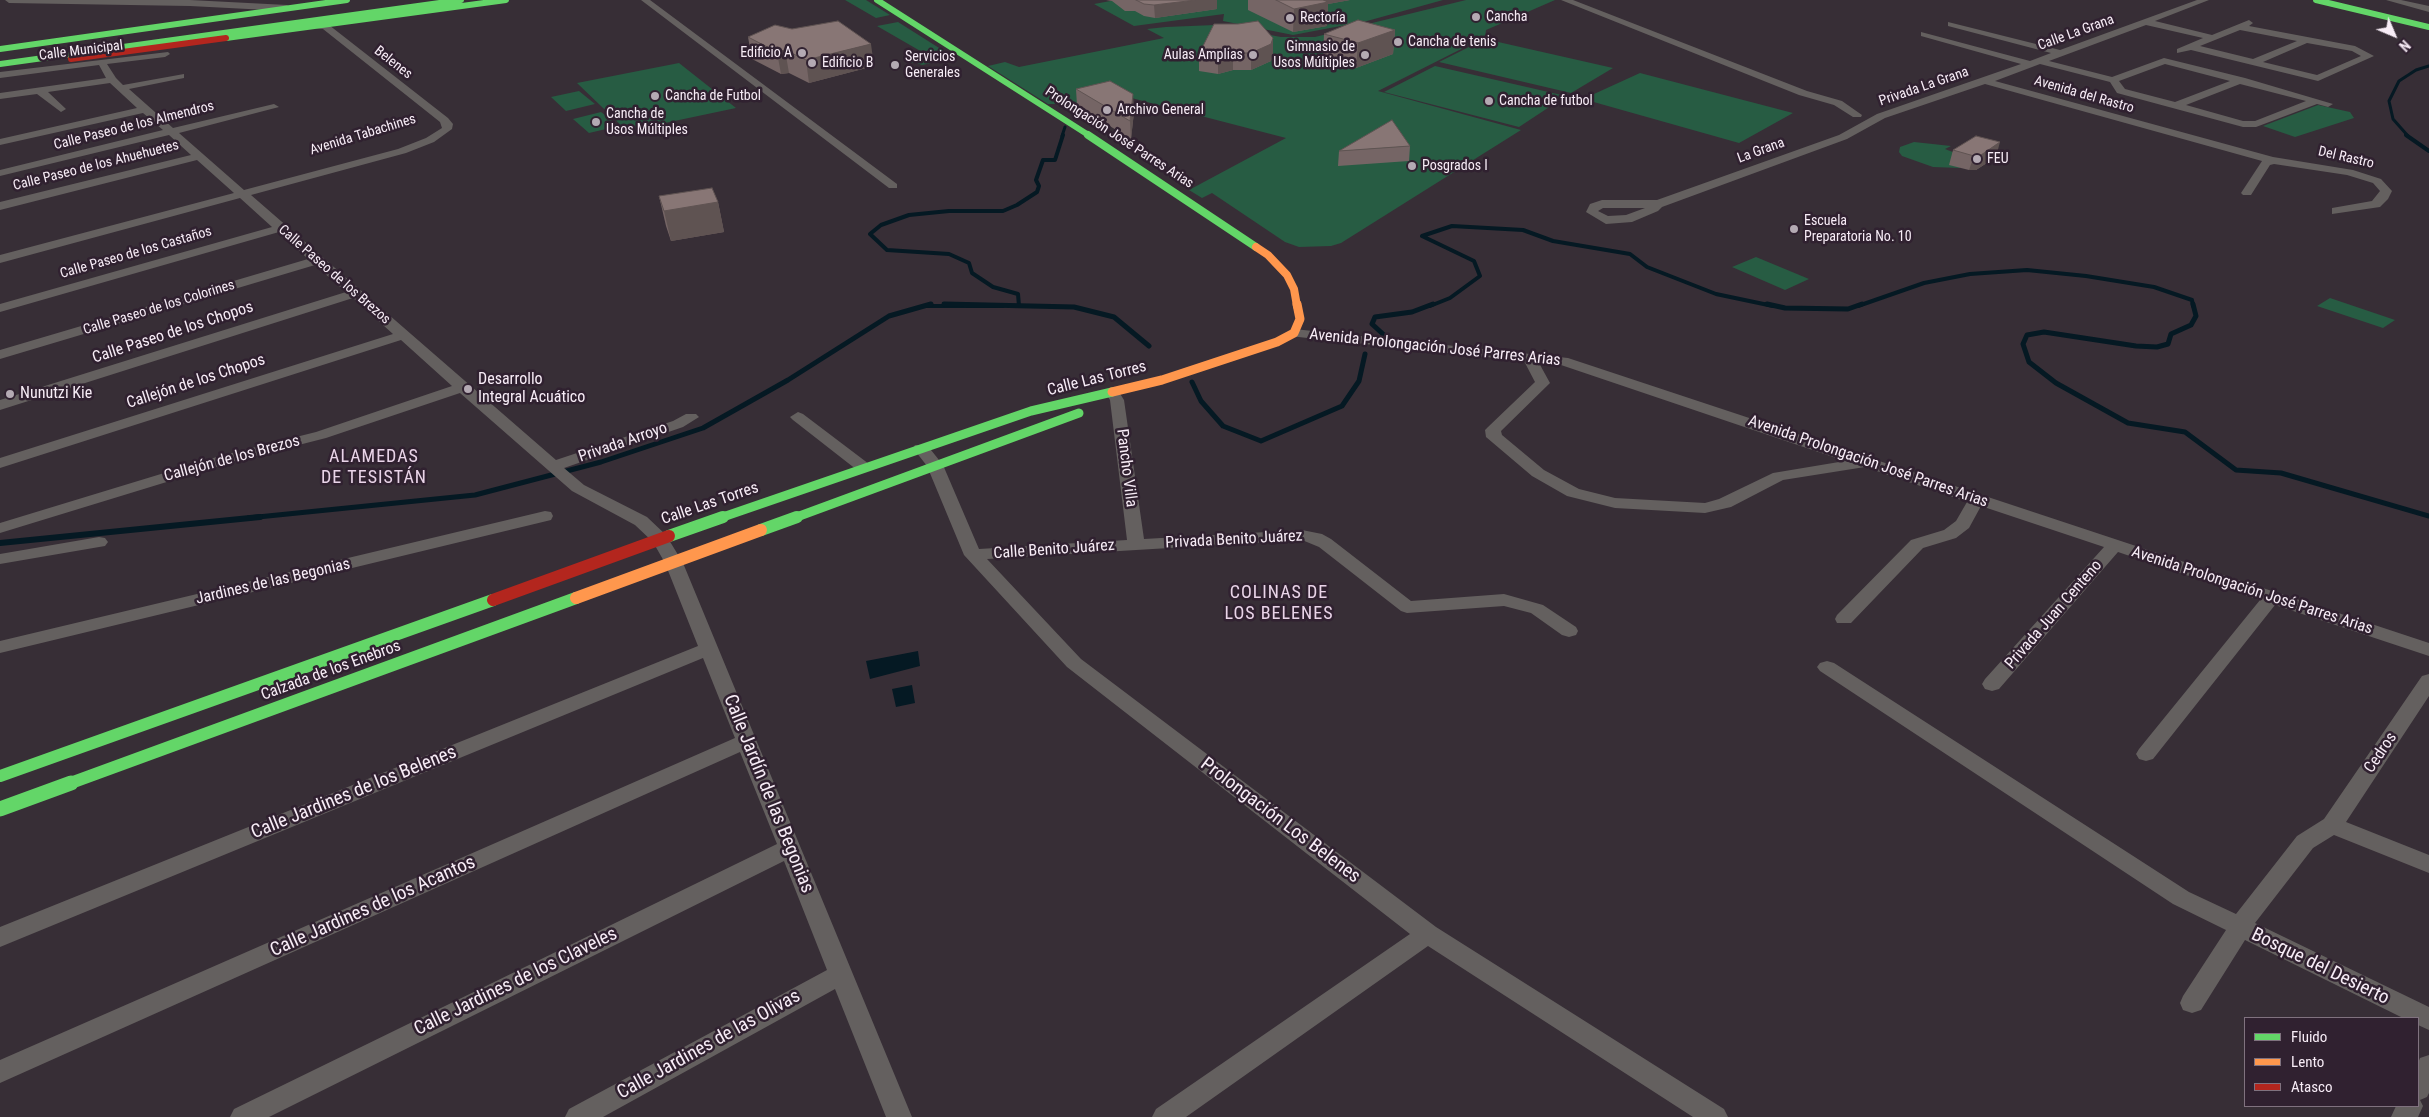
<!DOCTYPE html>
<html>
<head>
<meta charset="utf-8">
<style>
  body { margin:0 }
  #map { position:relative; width:2429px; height:1117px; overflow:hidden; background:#372e36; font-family:"Roboto Condensed",sans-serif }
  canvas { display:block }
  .legend { position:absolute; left:2244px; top:1017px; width:175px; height:90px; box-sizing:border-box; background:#302130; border:1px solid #80727f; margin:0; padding:6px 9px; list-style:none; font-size:15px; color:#f7ecf6 }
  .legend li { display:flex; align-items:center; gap:10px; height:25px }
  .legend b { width:25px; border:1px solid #80727f }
  .north { position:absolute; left:2369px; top:10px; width:50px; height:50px; -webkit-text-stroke:4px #302130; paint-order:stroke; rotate:135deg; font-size:14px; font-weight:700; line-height:20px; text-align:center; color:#f7ecf6 }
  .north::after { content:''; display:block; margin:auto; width:18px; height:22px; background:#f7ecf6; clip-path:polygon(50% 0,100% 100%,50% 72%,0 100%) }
</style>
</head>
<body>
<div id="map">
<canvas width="2429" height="1117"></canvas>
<ul class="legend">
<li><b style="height:6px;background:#63d668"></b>Fluido</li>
<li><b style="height:6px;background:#ff974d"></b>Lento</li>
<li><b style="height:6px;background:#b3261e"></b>Atasco</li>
</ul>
<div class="north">N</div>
</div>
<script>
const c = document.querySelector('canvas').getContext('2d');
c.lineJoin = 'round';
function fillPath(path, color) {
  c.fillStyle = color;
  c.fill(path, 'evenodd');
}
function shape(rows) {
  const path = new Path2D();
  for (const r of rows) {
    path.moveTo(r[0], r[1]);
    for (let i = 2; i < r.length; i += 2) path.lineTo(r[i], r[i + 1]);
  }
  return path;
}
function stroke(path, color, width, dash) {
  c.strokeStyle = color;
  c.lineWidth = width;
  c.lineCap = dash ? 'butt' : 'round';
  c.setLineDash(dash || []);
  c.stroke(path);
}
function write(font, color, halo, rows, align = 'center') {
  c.font = font + ' "Roboto Condensed",sans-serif';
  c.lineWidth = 5;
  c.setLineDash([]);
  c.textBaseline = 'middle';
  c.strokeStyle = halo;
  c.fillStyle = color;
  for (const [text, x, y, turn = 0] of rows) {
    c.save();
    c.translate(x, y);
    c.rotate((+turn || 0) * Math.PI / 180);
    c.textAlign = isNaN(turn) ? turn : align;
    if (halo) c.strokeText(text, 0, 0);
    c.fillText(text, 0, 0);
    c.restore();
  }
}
const green = shape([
  [845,0,866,0,890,15,876,18],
  [1116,0,1443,0,1367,21,1293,35,1223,21,1224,14,1134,26,1094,4],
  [1466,0,1555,0,1486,30,1485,37,1378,91,1521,130,1341,243,1331,246,1299,247,1285,242,1212,193,1202,198,1189,190,1286,138,1120,95,1073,104,1048,104,988,66,1005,62,1019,67,1164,38,1147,29,1166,27,1215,25,1281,37,1315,37],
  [898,22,955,58,922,65,917,63,911,63,907,61,929,56,877,26],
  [1485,39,1613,68,1571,93,1439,62],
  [679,63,736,108,627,131,577,83],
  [1435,66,1566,96,1519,127,1384,92],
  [1640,73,1793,113,1739,143,1583,99],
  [579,91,595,104,566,111,551,97],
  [2318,105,2350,112,2354,118,2295,137,2263,126],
  [601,112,619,126,589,133,573,119],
  [1914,142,1951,146,1945,149,1963,156,1960,168,1933,167,1902,156,1899,152,1900,147],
  [1756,257,1809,279,1785,290,1732,267],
  [2330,298,2395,320,2383,328,2317,306]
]);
const water = shape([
  [918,651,920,666,870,679,866,661],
  [912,685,915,703,896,707,892,689]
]);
const streamFar3 = shape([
  [1062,136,1065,127],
  [2408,136,2393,119,2389,101,2399,81,2416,70,2429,66]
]);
const streamFar2 = shape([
  [2406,135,2429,151],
  [927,306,1003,306],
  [1019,306,1018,294,993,287,972,273,969,263,949,254,887,250,870,234,881,225,909,215,949,211,1003,211,1017,205,1037,192,1039,186,1036,180,1043,160,1055,160,1063,135],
  [1430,306,1450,298,1480,276,1474,261,1422,236,1452,226,1523,230,1553,241,1630,254,1647,267,1716,294,1773,306],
  [1858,306,1924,283,1970,274,2027,270,2086,276,2154,287,2192,300,2193,306]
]);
const streamFar1 = shape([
  [944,304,1074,307,1114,317,1149,346],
  [1767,304,1785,308,1848,309,1862,304],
  [2193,304,2196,316,2191,325,2171,334,2168,344,2157,347,2136,346,2044,332,2027,335,2023,344,2029,362,2056,383,2128,423,2185,432,2236,470,2281,473,2429,516],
  [1384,335,1372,324,1375,317,1412,312,1433,304],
  [1192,382,1201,401,1223,426,1261,441,1342,406,1359,381,1365,354],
  [248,518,475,495,601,462,703,428,788,380,889,316,931,304]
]);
const stream = shape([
  [0,543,260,517]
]);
const street = shape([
  [5,0,190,0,287,5,291,8,287,11,190,6,9,3,5,0],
  [641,0,650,0,897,184,897,188,889,188,641,0],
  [1561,0,1573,0,1807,91,1842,101,1862,115,1861,117,1853,117,1834,105,1799,95,1561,0],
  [2197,0,2209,0,2155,21,2212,35,2249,20,2253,23,2249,26,2355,46,2374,56,2318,81,2191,50,2177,53,2177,49,2203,38,2146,25,2049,61,2112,77,2164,58,2245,78,2333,104,2328,107,2317,104,2256,127,2243,127,2117,93,2110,82,2040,64,1995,81,2273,157,2353,170,2381,179,2392,191,2388,199,2380,207,2332,214,2332,208,2372,201,2380,191,2373,183,2347,175,2274,164,2270,165,2251,195,2243,195,2241,193,2262,161,1985,84,1885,118,1847,139,1662,207,1658,211,1632,222,1606,224,1586,212,1590,204,1602,200,1657,200,1839,135,1877,114,2021,64,1921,36,1921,32,2030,61,2051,53,1948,26,1948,22,2060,50,2197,0],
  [2240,30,2297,41,2253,59,2200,46,2240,30],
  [2307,43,2352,51,2361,56,2317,75,2263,62,2307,43],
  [2165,64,2230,81,2175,102,2125,89,2119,81,2165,64],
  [2240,84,2306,101,2255,121,2243,121,2186,105,2240,84],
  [1603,208,1645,208,1626,215,1608,216,1598,211,1603,208],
  [2386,0,2401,0,2429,6,2429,12,2386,0],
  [317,23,329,25,448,118,453,124,452,129,434,142,406,153,251,195,556,460,673,421,686,414,696,414,699,417,683,427,564,468,584,485,647,517,666,535,683,563,912,1117,886,1117,835,989,603,1117,565,1117,569,1109,827,970,784,861,269,1117,230,1117,234,1109,777,844,740,752,0,1083,0,1060,735,738,703,658,0,947,0,927,698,646,665,563,653,542,635,525,572,491,460,393,326,438,232,462,0,533,0,523,220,456,316,432,452,386,401,340,0,468,0,458,393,334,353,298,0,410,0,400,346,292,315,265,0,359,0,350,308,259,279,232,0,312,0,304,272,227,240,198,0,263,0,255,234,193,197,160,0,210,0,202,191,155,169,135,0,176,0,170,163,130,143,113,0,145,0,139,137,108,110,83,48,92,66,109,61,112,37,94,0,99,0,93,106,78,99,65,0,78,0,72,168,52,170,54,165,57,107,64,116,78,123,85,184,74,184,78,129,89,173,128,274,104,279,107,179,133,244,190,398,149,426,138,442,128,440,122,323,29,314,28,314,24,317,23],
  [1294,329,1568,358,2429,643,2429,656,2275,605,2153,759,2146,761,2139,759,2136,754,2139,749,2260,600,2118,552,1999,689,1992,691,1985,689,1982,684,1985,679,2104,547,1981,506,1969,528,1956,538,1923,548,1851,623,1837,623,1835,619,1837,615,1911,540,1944,530,1956,521,1967,502,1865,467,1783,480,1731,507,1705,513,1615,508,1567,496,1532,476,1486,437,1485,430,1488,427,1535,382,1524,361,1289,336,1287,333,1294,329],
  [1539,363,1561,365,1845,461,1773,473,1719,499,1705,503,1615,498,1579,489,1544,470,1502,435,1501,431,1550,383,1539,363],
  [1112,388,1117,389,1124,400,1144,539,1302,530,1322,534,1331,539,1411,601,1504,594,1543,605,1576,627,1578,631,1576,635,1569,637,1562,635,1531,613,1504,606,1407,613,1401,611,1319,547,1302,540,987,559,1081,659,1436,927,1724,1109,1728,1117,1693,1117,1428,946,1186,1117,1152,1117,1156,1109,1410,934,1067,667,964,555,927,466,913,448,915,445,927,445,943,465,979,549,1127,540,1110,400,1105,392,1112,388],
  [798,412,803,414,869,464,871,467,869,470,857,470,793,420,790,417,798,412],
  [545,511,551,512,553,516,551,520,0,653,0,641,545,511],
  [99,537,105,538,108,542,105,546,0,564,0,554,99,537],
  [1827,661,1834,663,2189,892,2236,914,2297,836,2324,819,2422,676,2429,674,2429,696,2346,822,2429,855,2429,873,2334,835,2313,848,2255,923,2429,1007,2429,1030,2418,1025,2418,1018,2403,1018,2245,940,2201,1010,2192,1013,2183,1010,2180,1003,2183,996,2226,930,2173,904,1820,671,1817,667,1820,663,1827,661],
  [2429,1055,2429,1093,2427,1097,2420,1100,2423,1106,2418,1117,2391,1117,2396,1106,2418,1106,2418,1063,2420,1058,2429,1055]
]);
const fastFar4 = shape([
  [877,0,1090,136],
  [2316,0,2429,27],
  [226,38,506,0],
  [0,49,347,0],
  [0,64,461,0]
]);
const fastFar3 = shape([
  [1088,135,1256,247]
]);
const fastFar2 = shape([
  [720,518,1031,411,1112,392],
  [794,518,1079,413]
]);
const fastFar1 = shape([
  [761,530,797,517],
  [669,536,723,517],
  [0,776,493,600],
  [68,784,576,598]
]);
const fast = shape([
  [0,809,71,783]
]);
const slowFar2 = shape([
  [1256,247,1268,255,1287,275,1294,289,1297,306]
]);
const slowFar1 = shape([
  [1112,392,1162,380,1277,342,1294,333,1300,319,1297,304]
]);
const slow = shape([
  [576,598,761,530]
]);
const jamFar1 = shape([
  [71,59,226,38]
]);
const jam = shape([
  [493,600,669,536]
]);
const wall = shape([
  [1106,0,1217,0,1217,9,1155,18,1144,16,1135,11,1125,11,1112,1],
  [1248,0,1350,0,1328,4,1327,26,1293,32,1248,10],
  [1395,30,1393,54,1356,68,1323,59,1324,34],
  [748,37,874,66,809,83,789,73,781,74,752,59],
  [1273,38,1273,55,1271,61,1251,70,1233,70,1218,74,1199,71,1199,54],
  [1076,89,1134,112,1131,139,1077,106],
  [1410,146,1409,161,1338,166,1339,151],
  [1953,150,1996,157,1976,170,1969,170,1949,165],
  [659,196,718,202,724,232,671,241,666,226]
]);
const shadedWall = shape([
  [1196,0,1217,0,1217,9,1155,18,1154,5],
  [1301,0,1350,0,1328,4,1327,26,1293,32,1294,9],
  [1395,30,1393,54,1356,68,1358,43],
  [1273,38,1273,55,1271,61,1251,70,1251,53],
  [871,44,874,66,809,83,806,60],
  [785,50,789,73,781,74,777,52],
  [1233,53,1233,70,1218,74,1218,57],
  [1133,94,1134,112,1131,139,1130,121],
  [2000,142,1996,157,1976,170,1969,170,1974,156],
  [718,202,724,232,671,241,664,211]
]);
const building = shape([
  [1136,0,1196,0,1154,5,1144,4,1136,0],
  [1276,0,1323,0,1328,2,1294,9,1276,0],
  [1358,20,1395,30,1358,43,1324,34,1358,20],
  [838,21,871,44,806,60,785,50,777,52,748,37,775,25,792,29,838,21],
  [1258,21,1273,38,1271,44,1251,53,1233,53,1218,57,1199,54,1214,24,1238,24,1258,21],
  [1110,81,1133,94,1130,121,1076,89,1110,81],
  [1392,120,1410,146,1339,151,1392,120],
  [1976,136,2000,142,1981,155,1974,156,1953,150,1976,136],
  [712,188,718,202,664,211,659,196,712,188]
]);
const markers = [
  [1476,17,5,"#b4aab3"],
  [1290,18,5,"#b4aab3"],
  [1398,42,5,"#b4aab3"],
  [802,53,5,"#b4aab3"],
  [1253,55,5,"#b4aab3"],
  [1365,55,5,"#b4aab3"],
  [812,63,5,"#b4aab3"],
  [895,65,5,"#b4aab3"],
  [655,96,5,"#b4aab3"],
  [1489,101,5,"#b4aab3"],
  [1107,110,5,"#b4aab3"],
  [596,122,5,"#b4aab3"],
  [1977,159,5,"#b4aab3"],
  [1412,166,5,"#b4aab3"],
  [1794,229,5,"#b4aab3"],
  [468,389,5,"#b4aab3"],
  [10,394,5,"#b4aab3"]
];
const farPoinames = [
  ["Cancha",1486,17],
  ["Rectoría",1300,18],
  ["Cancha de tenis",1408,42],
  ["Gimnasio de",1355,47,"right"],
  ["Usos Múltiples",1355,63,"right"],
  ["Edificio A",792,53,"right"],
  ["Aulas Amplias",1243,55,"right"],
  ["Servicios",905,57],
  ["Generales",905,73],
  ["Edificio B",822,63],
  ["Cancha de Futbol",665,96],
  ["Cancha de futbol",1499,101],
  ["Archivo General",1117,110],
  ["Cancha de",606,114],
  ["Usos Múltiples",606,130],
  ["FEU",1987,159],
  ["Posgrados I",1422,166],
  ["Escuela",1804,221],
  ["Preparatoria No. 10",1804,237]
];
const farStreetnames = [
  ["Calle La Grana",2076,33,-20],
  ["Calle Municipal",81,51,-7],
  ["Belenes",393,63,38],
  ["Privada La Grana",1924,87,-19],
  ["Avenida del Rastro",2084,95,16],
  ["Calle Paseo de los Almendros",134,126,-14],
  ["Avenida Tabachines",363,135,-17],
  ["Prolongación José Parres Arias",1119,138,33],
  ["La Grana",1761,151,-20],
  ["Del Rastro",2346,158,13],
  ["Calle Paseo de los Ahuehuetes",96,166,-14],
  ["Calle Paseo de los Castaños",136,253,-16],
  ["Calle Paseo de los Brezos",334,275,41],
  ["Calle Paseo de los Colorines",159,308,-17]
];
const streetNames = [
  ["Calle Paseo de los Chopos",173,333,-18],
  ["Avenida Prolongación José Parres Arias",1435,348,6],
  ["Calle Las Torres",1097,379,-14],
  ["Callejón de los Chopos",196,382,-18],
  ["Privada Arroyo",623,443,-19],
  ["Callejón de los Brezos",232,459,-15],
  ["Avenida Prolongación José Parres Arias",1868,462,19],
  ["Pancho Villa",1126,468,83],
  ["Calle Las Torres",710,504,-19],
  ["Privada Benito Juárez",1234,540,-3],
  ["Calle Benito Juárez",1054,550,-4],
  ["Jardines de las Begonias",273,582,-13],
  ["Avenida Prolongación José Parres Arias",2252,591,18],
  ["Privada Juan Centeno",2054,615,-49],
  ["Calzada de los Enebros",331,671,-20],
  ["Cedros",2381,753,-56]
];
const poiNames = [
  ["Desarrollo",478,380],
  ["Integral Acuático",478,398],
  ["Nunutzi Kie",20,394]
];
const neighbourhoodNames = [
  ["ALAMEDAS",374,457],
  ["DE TESISTÁN",374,478],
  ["COLINAS DE",1279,593],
  ["LOS BELENES",1279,614]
];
const nearStreetnames = [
  ["Calle Jardines de los Belenes",354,793,-22],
  ["Calle Jardín de las Begonias",768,794,68],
  ["Prolongación Los Belenes",1280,821,37],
  ["Calle Jardines de los Acantos",373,907,-24],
  ["Bosque del Desierto",2320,967,26],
  ["Calle Jardines de los Claveles",516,982,-26],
  ["Calle Jardines de las Olivas",709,1045,-29]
];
fillPath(green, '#275c43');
fillPath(water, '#051923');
stroke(streamFar3, '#051923', 3);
stroke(streamFar2, '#051923', 4);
stroke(streamFar1, '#051923', 5);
stroke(stream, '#051923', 6);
fillPath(street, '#64605f');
stroke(fastFar4, '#63d668', 6);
stroke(fastFar3, '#63d668', 8);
stroke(fastFar2, '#63d668', 9);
stroke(fastFar1, '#63d668', 12);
stroke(fast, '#63d668', 15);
stroke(slowFar2, '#ff974d', 8);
stroke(slowFar1, '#ff974d', 9);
stroke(slow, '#ff974d', 12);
stroke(jamFar1, '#b3261e', 6);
stroke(jam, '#b3261e', 12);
fillPath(wall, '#756565');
fillPath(shadedWall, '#5f5352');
fillPath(building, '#887675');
stroke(building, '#5f5352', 1);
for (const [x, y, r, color] of markers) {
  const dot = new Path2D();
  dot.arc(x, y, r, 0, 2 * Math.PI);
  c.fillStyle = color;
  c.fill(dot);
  stroke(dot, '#302130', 2);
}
write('14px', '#f7ecf6', '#302130', farPoinames, 'left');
write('14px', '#f7ecf6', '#302130', farStreetnames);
write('16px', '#f7ecf6', '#302130', streetNames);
write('16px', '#f7ecf6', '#302130', poiNames, 'left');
c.letterSpacing = '1px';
write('18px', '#e9d4e8', '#302130', neighbourhoodNames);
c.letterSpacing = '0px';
write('19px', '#f7ecf6', '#302130', nearStreetnames);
</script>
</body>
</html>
